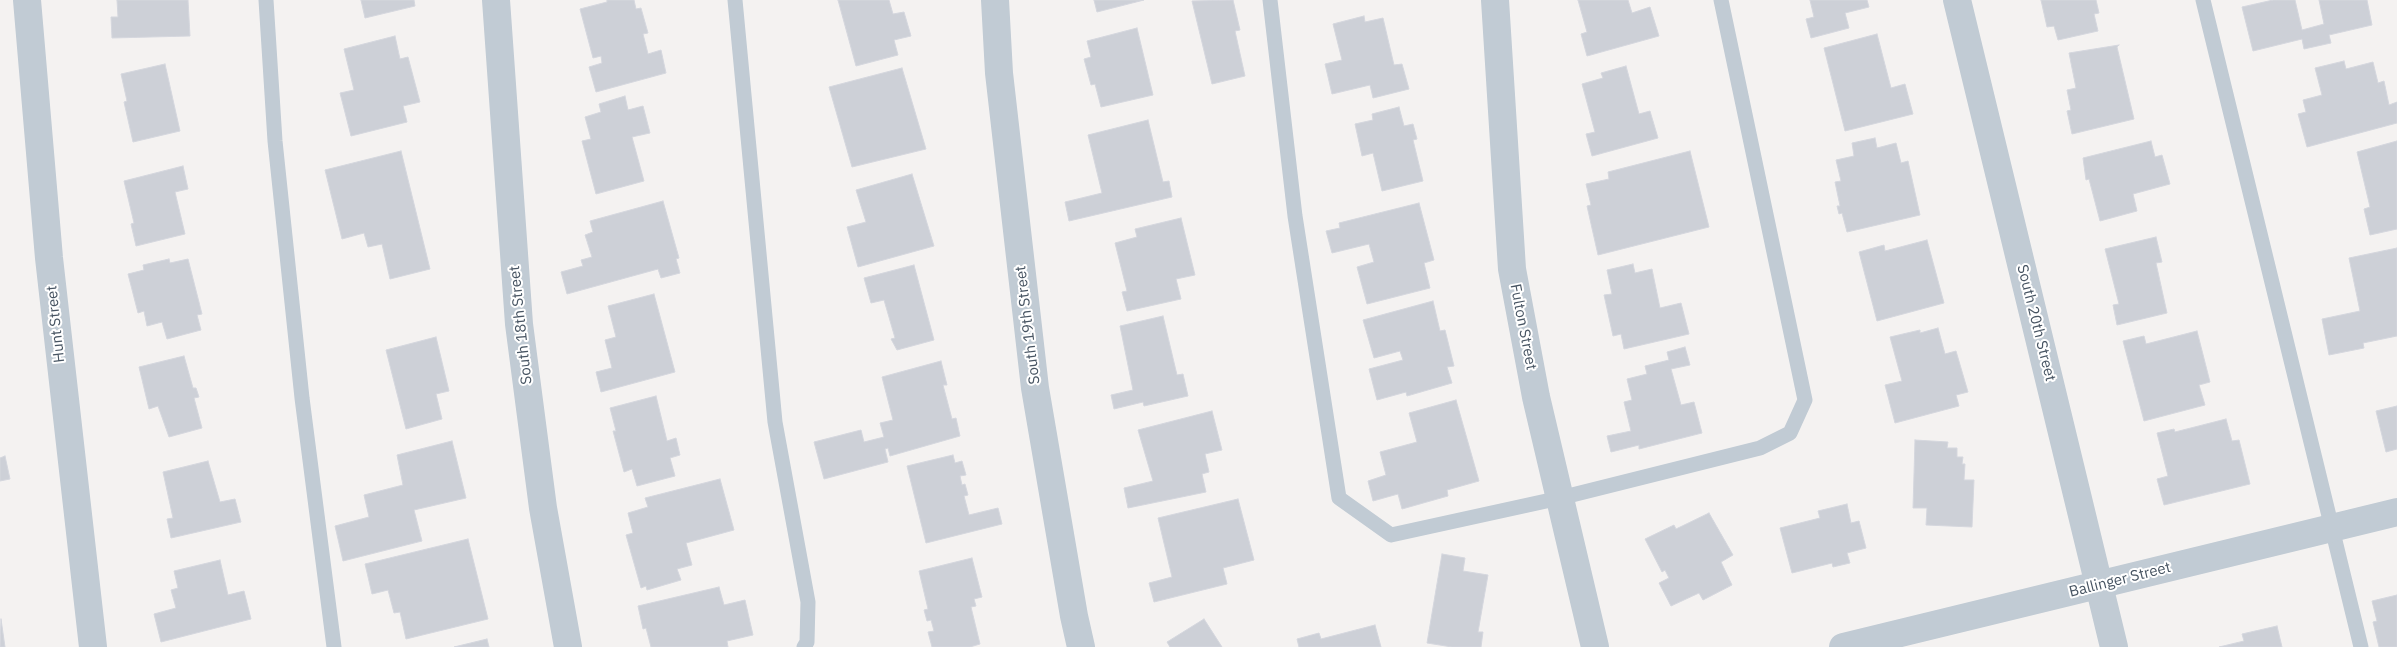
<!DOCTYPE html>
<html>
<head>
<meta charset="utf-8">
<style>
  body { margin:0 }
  canvas { display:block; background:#f4f2f1 }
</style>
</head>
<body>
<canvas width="2397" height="647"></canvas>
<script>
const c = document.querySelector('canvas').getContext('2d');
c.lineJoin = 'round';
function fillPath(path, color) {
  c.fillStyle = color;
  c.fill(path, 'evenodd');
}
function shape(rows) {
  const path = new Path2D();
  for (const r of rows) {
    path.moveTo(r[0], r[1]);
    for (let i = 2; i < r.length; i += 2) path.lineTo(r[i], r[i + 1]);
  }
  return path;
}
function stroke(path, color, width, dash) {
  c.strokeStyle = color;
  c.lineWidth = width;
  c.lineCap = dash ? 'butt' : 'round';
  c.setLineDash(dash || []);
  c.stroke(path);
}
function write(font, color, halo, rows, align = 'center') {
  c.font = font + ' "IBM Plex Sans",sans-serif';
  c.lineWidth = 4;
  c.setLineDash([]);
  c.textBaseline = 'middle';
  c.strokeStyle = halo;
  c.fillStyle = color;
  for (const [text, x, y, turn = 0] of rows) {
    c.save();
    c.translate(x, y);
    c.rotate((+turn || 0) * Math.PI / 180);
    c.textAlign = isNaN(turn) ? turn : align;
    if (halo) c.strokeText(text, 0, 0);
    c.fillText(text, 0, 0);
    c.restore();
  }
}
const building = shape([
  [117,0,188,0,190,36,112,38,111,17,118,17,117,0],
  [361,0,414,0,415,6,365,18,361,0],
  [607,0,634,0,636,9,641,8,648,33,643,34,648,54,661,50,666,73,596,92,589,67,602,63,601,56,593,58,580,9,607,2,607,0],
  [838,0,889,0,893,14,904,12,911,36,894,40,898,55,856,66,838,0],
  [1094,0,1144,0,1097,12,1094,0],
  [1233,0,1240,30,1235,31,1245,76,1212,84,1192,1,1233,0],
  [1578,0,1628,0,1632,13,1650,7,1659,36,1587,56,1581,34,1587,32,1578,0],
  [1810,0,1867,0,1869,7,1845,13,1849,28,1811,38,1806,19,1814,17,1810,0],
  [2041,0,2096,0,2099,13,2094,14,2098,31,2058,40,2054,26,2047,27,2041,0],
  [2273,0,2295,0,2302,30,2324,24,2319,0,2367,0,2372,25,2329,35,2331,43,2304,49,2302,39,2253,51,2242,7,2273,0],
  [1364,16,1365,22,1383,18,1394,65,1402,64,1409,89,1373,98,1370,85,1332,94,1325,64,1342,60,1333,24,1364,16],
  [1137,28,1153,95,1101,107,1095,84,1091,85,1084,59,1091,57,1087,41,1137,28],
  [1877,34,1891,88,1905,84,1913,114,1845,131,1824,48,1877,34],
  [395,36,400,59,408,57,420,102,403,106,407,122,351,136,340,93,354,90,344,49,395,36],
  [2119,45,2117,47,2134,119,2072,134,2067,111,2071,110,2067,90,2076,88,2069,53,2119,45],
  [2344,61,2346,69,2373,62,2378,83,2384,81,2389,105,2397,102,2397,123,2307,147,2298,114,2306,112,2303,100,2322,95,2315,68,2344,61],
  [165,64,180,131,133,142,124,102,127,101,121,74,165,64],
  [1626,66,1639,114,1650,111,1658,138,1592,156,1586,134,1595,132,1582,84,1603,78,1601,73,1626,66],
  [902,68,926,149,852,167,829,87,902,68],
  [625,96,628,110,643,106,650,133,632,137,644,181,596,194,582,141,591,139,585,117,601,112,599,104,625,96],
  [1399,107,1404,126,1413,124,1417,139,1413,140,1423,181,1382,191,1373,153,1362,156,1355,124,1373,120,1372,114,1399,107],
  [1148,120,1163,182,1169,181,1172,197,1069,221,1065,202,1102,193,1088,135,1148,120],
  [1875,138,1877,148,1896,143,1901,163,1908,161,1920,215,1847,232,1842,213,1839,214,1837,206,1840,206,1835,182,1841,181,1836,160,1854,156,1852,143,1875,138],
  [2151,141,2155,157,2162,155,2170,184,2133,194,2137,211,2100,221,2089,179,2086,180,2083,158,2151,141],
  [2397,141,2397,229,2370,235,2364,209,2370,207,2357,152,2397,141],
  [401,151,430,269,390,279,382,244,368,247,364,233,342,239,325,170,401,151],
  [1690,151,1709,227,1598,255,1587,206,1591,205,1586,184,1609,179,1608,172,1690,151],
  [183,166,188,189,175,192,185,234,136,246,131,224,134,223,124,181,183,166],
  [912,174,934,246,858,267,847,227,866,222,856,190,912,174],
  [663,201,679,258,676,259,680,273,661,278,658,269,567,294,561,272,583,266,581,260,592,257,585,235,593,232,590,221,663,201],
  [1419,203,1434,260,1424,263,1430,288,1367,304,1357,267,1374,262,1369,244,1332,253,1326,231,1340,228,1339,223,1419,203],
  [1181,218,1195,275,1176,279,1181,299,1127,311,1122,292,1127,291,1115,243,1137,237,1135,229,1181,218],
  [2156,237,2162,262,2156,263,2167,313,2117,325,2113,305,2119,304,2105,249,2156,237],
  [1927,240,1944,303,1877,321,1859,252,1884,245,1885,251,1927,240],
  [2397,248,2397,336,2363,343,2364,348,2329,355,2322,319,2360,311,2349,258,2397,248],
  [169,259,170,263,188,259,202,314,197,315,201,330,167,339,162,322,147,326,144,311,138,313,128,274,144,270,143,265,169,259],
  [1633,264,1635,273,1652,269,1660,308,1681,303,1689,334,1624,349,1621,334,1613,336,1604,295,1612,294,1607,270,1633,264],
  [914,265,934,340,897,350,891,339,895,338,884,300,871,303,864,278,914,265],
  [654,294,675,372,601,392,596,372,612,368,605,340,616,337,608,306,654,294],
  [1433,301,1440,331,1445,330,1454,366,1447,367,1452,383,1407,396,1406,392,1377,400,1369,369,1403,360,1400,351,1374,358,1363,320,1433,301],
  [1163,316,1177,375,1183,374,1188,396,1144,406,1143,402,1114,409,1111,395,1133,390,1120,326,1163,316],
  [1938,328,1945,354,1956,351,1968,392,1956,395,1959,406,1895,423,1885,385,1902,381,1890,337,1920,330,1920,333,1938,328],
  [2197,331,2210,382,2199,385,2205,405,2144,421,2123,341,2144,336,2146,344,2197,331],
  [436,337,449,391,436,394,442,419,406,429,386,350,436,337],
  [1685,347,1690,365,1671,369,1681,405,1694,402,1702,433,1639,449,1639,445,1611,452,1607,436,1631,431,1624,402,1632,400,1627,379,1647,374,1645,366,1669,360,1667,352,1685,347],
  [184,356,193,388,196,388,199,397,194,398,202,428,169,437,158,406,149,409,139,367,184,356],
  [941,361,947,385,943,385,952,419,956,418,960,436,890,456,888,448,885,449,888,462,824,479,814,442,861,430,864,442,884,437,880,423,893,420,882,377,941,361],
  [656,396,667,441,676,438,680,455,670,458,675,476,637,486,632,469,624,472,613,431,616,431,610,408,656,396],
  [1456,400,1479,481,1447,490,1448,496,1402,509,1398,494,1373,501,1368,481,1386,475,1380,452,1417,442,1409,413,1456,400],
  [2397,406,2397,449,2386,452,2376,411,2397,406],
  [1212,411,1222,450,1205,454,1209,472,1202,474,1206,492,1128,508,1124,488,1153,481,1138,430,1212,411],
  [2226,419,2232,441,2239,440,2250,484,2164,505,2157,479,2168,476,2157,433,2174,429,2175,432,2226,419],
  [1915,440,1948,442,1947,448,1957,448,1957,457,1963,457,1962,464,1965,464,1964,480,1974,480,1972,527,1926,525,1927,508,1913,508,1915,440],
  [452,441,466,498,414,510,422,541,343,561,335,526,369,517,364,495,403,485,397,455,452,441],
  [953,455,955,463,962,461,966,475,960,476,962,485,965,484,968,495,964,496,969,515,998,508,1002,524,926,543,907,466,953,455],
  [5,456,10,479,0,481,0,458,5,456],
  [208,461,220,502,235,499,241,522,171,538,167,519,173,518,163,472,208,461],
  [720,479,734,530,686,543,692,565,677,569,681,580,647,590,646,586,641,588,626,535,633,533,628,513,648,507,645,498,720,479],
  [1238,499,1254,560,1223,568,1227,584,1154,602,1149,583,1172,577,1158,518,1238,499],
  [1847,504,1851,523,1859,521,1866,548,1847,553,1850,563,1833,567,1832,563,1792,573,1780,528,1820,518,1818,511,1847,504],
  [1709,513,1733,555,1721,562,1732,585,1703,600,1699,593,1671,606,1659,583,1669,578,1665,570,1662,572,1645,539,1674,525,1676,529,1709,513],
  [468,539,488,619,406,639,400,612,394,613,388,590,372,594,365,564,468,539],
  [1442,554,1465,558,1463,571,1488,575,1478,632,1483,632,1481,647,1452,647,1427,643,1442,554],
  [972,558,982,597,974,599,976,606,971,607,980,644,970,647,932,647,928,632,934,631,931,620,927,621,924,610,928,609,919,571,972,558],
  [220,560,228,595,244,591,251,619,161,642,154,614,176,608,171,590,178,588,174,571,220,560],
  [719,587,724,605,745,600,753,635,727,641,728,647,651,647,646,628,643,629,638,606,719,587],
  [2397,595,2397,647,2379,647,2373,622,2377,621,2372,601,2397,595],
  [1,619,5,647,0,647,1,619],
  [1204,619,1222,647,1170,647,1167,642,1204,619],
  [1375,625,1381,647,1299,647,1297,639,1319,633,1321,639,1375,625],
  [2277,626,2282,647,2219,647,2244,641,2242,634,2277,626],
  [487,639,489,647,454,647,487,639]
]);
const service = shape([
  [266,0,275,141,302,398,334,647],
  [735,0,775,422,808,602,807,642,804,647],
  [1270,0,1295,216,1339,498,1391,535,1560,498,1760,448,1790,433,1805,400,1721,0],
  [2203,0,2361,647]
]);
const minor = shape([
  [27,0,49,258,93,647],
  [496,0,519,324,543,508,568,647],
  [995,0,999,73,1035,388,1074,616,1081,647],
  [1495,0,1512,269,1536,397,1595,647],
  [1843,647,2397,512]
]);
const tertiary = shape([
  [1957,0,2114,647]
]);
const streetNames = [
  ["South 20th Street",2036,323,76],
  ["Hunt Street",56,324,-96],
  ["South 18th Street",521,325,-96],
  ["South 19th Street",1028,325,-97],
  ["Fulton Street",1523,327,79],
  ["Ballinger Street",2120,580,-14]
];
fillPath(building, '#cdd0d7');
stroke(building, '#d5d7de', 1);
stroke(service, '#c1cbd4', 15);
stroke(minor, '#c1cbd4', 28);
stroke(tertiary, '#c1cbd4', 28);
write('15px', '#475462', '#fff', streetNames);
</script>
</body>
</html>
